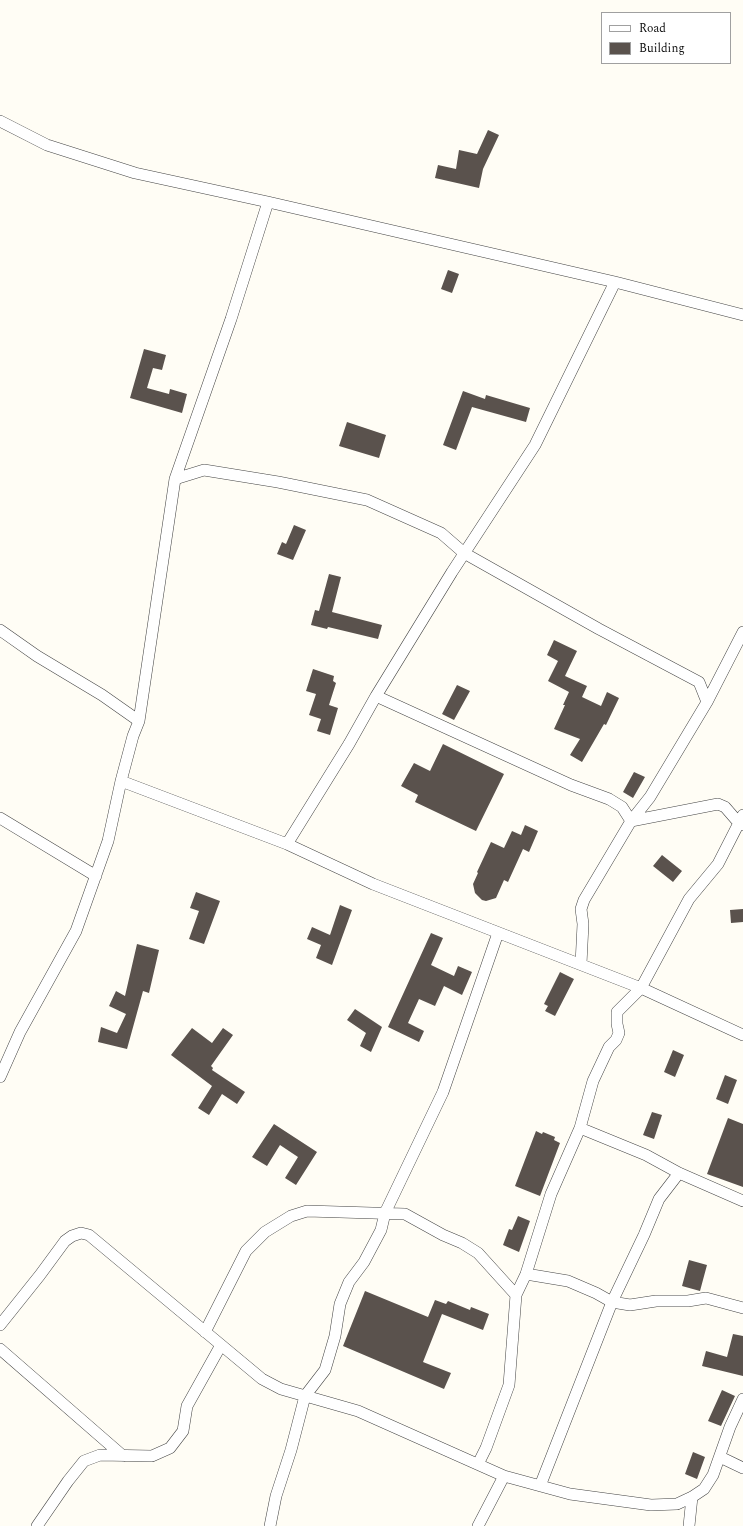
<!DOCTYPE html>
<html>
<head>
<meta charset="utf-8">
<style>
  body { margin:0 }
  #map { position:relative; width:743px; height:1526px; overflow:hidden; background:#fffdf5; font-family:Spectral,serif }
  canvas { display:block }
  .legend { position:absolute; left:601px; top:12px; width:130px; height:52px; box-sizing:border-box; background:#fff; border:1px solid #a0a0a0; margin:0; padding:5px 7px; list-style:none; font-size:12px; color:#111 }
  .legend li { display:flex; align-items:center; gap:8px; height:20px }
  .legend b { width:20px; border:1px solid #a0a0a0 }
</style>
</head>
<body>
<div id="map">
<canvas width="743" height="1526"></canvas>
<ul class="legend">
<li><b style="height:5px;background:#fff"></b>Road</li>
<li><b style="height:11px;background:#5a524d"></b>Building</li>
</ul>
</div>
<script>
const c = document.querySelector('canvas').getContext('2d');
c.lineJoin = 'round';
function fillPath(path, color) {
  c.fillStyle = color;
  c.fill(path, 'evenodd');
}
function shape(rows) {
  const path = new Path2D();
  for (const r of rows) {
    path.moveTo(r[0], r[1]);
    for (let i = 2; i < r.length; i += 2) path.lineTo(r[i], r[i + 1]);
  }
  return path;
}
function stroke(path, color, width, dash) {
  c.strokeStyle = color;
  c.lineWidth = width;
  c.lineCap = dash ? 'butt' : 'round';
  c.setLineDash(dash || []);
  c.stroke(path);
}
const building = shape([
  [488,130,499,135,483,169,479,188,435,178,438,165,456,169,459,150,477,154],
  [448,270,459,274,452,293,441,289],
  [144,349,166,355,162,370,153,368,147,388,169,394,170,389,187,394,182,413,130,398],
  [463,391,485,399,486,395,530,408,526,422,472,407,456,450,443,445],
  [347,422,386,435,379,458,339,446],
  [294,525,306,530,293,560,277,554,282,542,286,544],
  [329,574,341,577,332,612,382,625,378,639,328,627,327,629,311,625,315,610,319,611],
  [554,640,577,651,565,676,587,686,582,697,601,706,607,692,619,698,606,725,604,724,582,762,570,755,580,739,554,729,565,705,563,705,569,692,548,681,558,661,547,655],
  [313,669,334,676,333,681,336,683,329,705,338,708,330,735,317,731,321,719,309,715,316,694,306,691],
  [457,685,470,691,454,720,442,714],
  [443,744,504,774,476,831,415,802,418,795,401,786,414,763,430,771],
  [634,772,645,777,633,798,623,792],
  [525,825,538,831,529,852,523,849,508,882,504,880,496,898,486,901,482,900,475,893,473,884,478,873,477,872,491,842,504,848,512,831,521,835],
  [662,855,682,871,673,882,653,866],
  [196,892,220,901,204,944,189,939,199,911,190,908],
  [340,905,352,910,332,965,316,958,321,945,307,939,312,927,330,935],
  [743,909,743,922,731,923,730,910],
  [431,933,443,938,431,965,454,976,458,966,472,972,462,995,444,986,435,1006,419,999,408,1023,424,1031,419,1042,388,1027],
  [137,944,159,950,149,993,143,991,127,1049,98,1042,101,1027,117,1033,126,1014,109,1006,116,991,125,996],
  [560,972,574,979,555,1016,545,1011,548,1006,544,1004],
  [355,1009,382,1027,371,1052,360,1046,366,1033,347,1020],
  [192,1028,212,1043,223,1028,233,1035,211,1066,213,1068,212,1070,245,1092,237,1104,222,1094,209,1115,198,1108,212,1086,171,1055],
  [673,1050,684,1055,675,1077,664,1072],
  [725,1075,737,1080,728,1104,716,1099],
  [652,1112,662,1115,654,1139,643,1135],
  [728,1118,743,1124,743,1187,707,1174],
  [274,1124,317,1152,296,1185,285,1178,298,1157,280,1145,267,1166,252,1157],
  [536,1131,542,1134,543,1132,555,1137,554,1140,560,1143,540,1196,515,1186],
  [518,1216,530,1221,519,1252,503,1245,509,1229,512,1230],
  [689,1260,707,1265,700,1291,682,1286],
  [365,1291,428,1317,435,1300,446,1304,448,1301,470,1310,471,1307,489,1314,483,1330,442,1314,423,1362,451,1373,444,1389,343,1346],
  [733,1334,743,1336,743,1376,702,1366,706,1351,727,1357],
  [722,1390,735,1396,721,1426,708,1421],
  [693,1452,705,1457,697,1479,685,1474]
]);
const minor = shape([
  [0,121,47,145,135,173,268,202,615,282,743,315],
  [175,479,204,470,278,482,367,500,441,533,464,553,599,629,699,682,707,702],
  [0,630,37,656,102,695,139,721],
  [376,696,571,785,609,799,622,807,631,821,718,804,725,807,738,822,743,825],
  [121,781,287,844,373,884,641,988,743,1035],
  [0,818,96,876],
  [287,844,349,744,376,696,452,572,535,445,615,282],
  [581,964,583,924,581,909,584,900,631,821,650,797,707,702,743,632],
  [0,1077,20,1032,76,931,108,841,121,781,133,736,139,721,175,479,231,319,268,202],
  [580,1128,646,1155,679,1173,743,1201],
  [526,1274,568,1281,596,1293,612,1302,630,1305,656,1301,688,1301,706,1298,743,1308],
  [0,1325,40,1275,65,1241,72,1236,81,1233,89,1235,262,1379,281,1389,358,1411,504,1476,570,1494,651,1505,677,1504,692,1497,704,1489,713,1475,730,1427,743,1399],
  [205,1332,246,1251,265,1232,291,1216,307,1211,405,1214,443,1235,462,1243,478,1253,516,1295],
  [0,1349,123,1456],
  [720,1457,743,1468],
  [478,1464,486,1448,509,1385,516,1295,526,1274,551,1194,580,1128,593,1081,609,1047,616,1040,619,1033,617,1024,617,1012,641,988,689,899,718,864,743,815],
  [540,1486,612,1302,644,1235,659,1199,679,1173],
  [37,1526,68,1481,84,1461,100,1455,152,1456,170,1448,183,1431,187,1406,221,1345],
  [270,1526,276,1496,291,1450,305,1396,325,1370,335,1336,340,1304,349,1282,364,1262,381,1230,385,1213,443,1092,498,933],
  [478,1526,504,1476],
  [689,1526,692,1497]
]);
fillPath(building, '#5a524d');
stroke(minor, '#444', 12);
stroke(minor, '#fff', 11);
</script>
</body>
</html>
